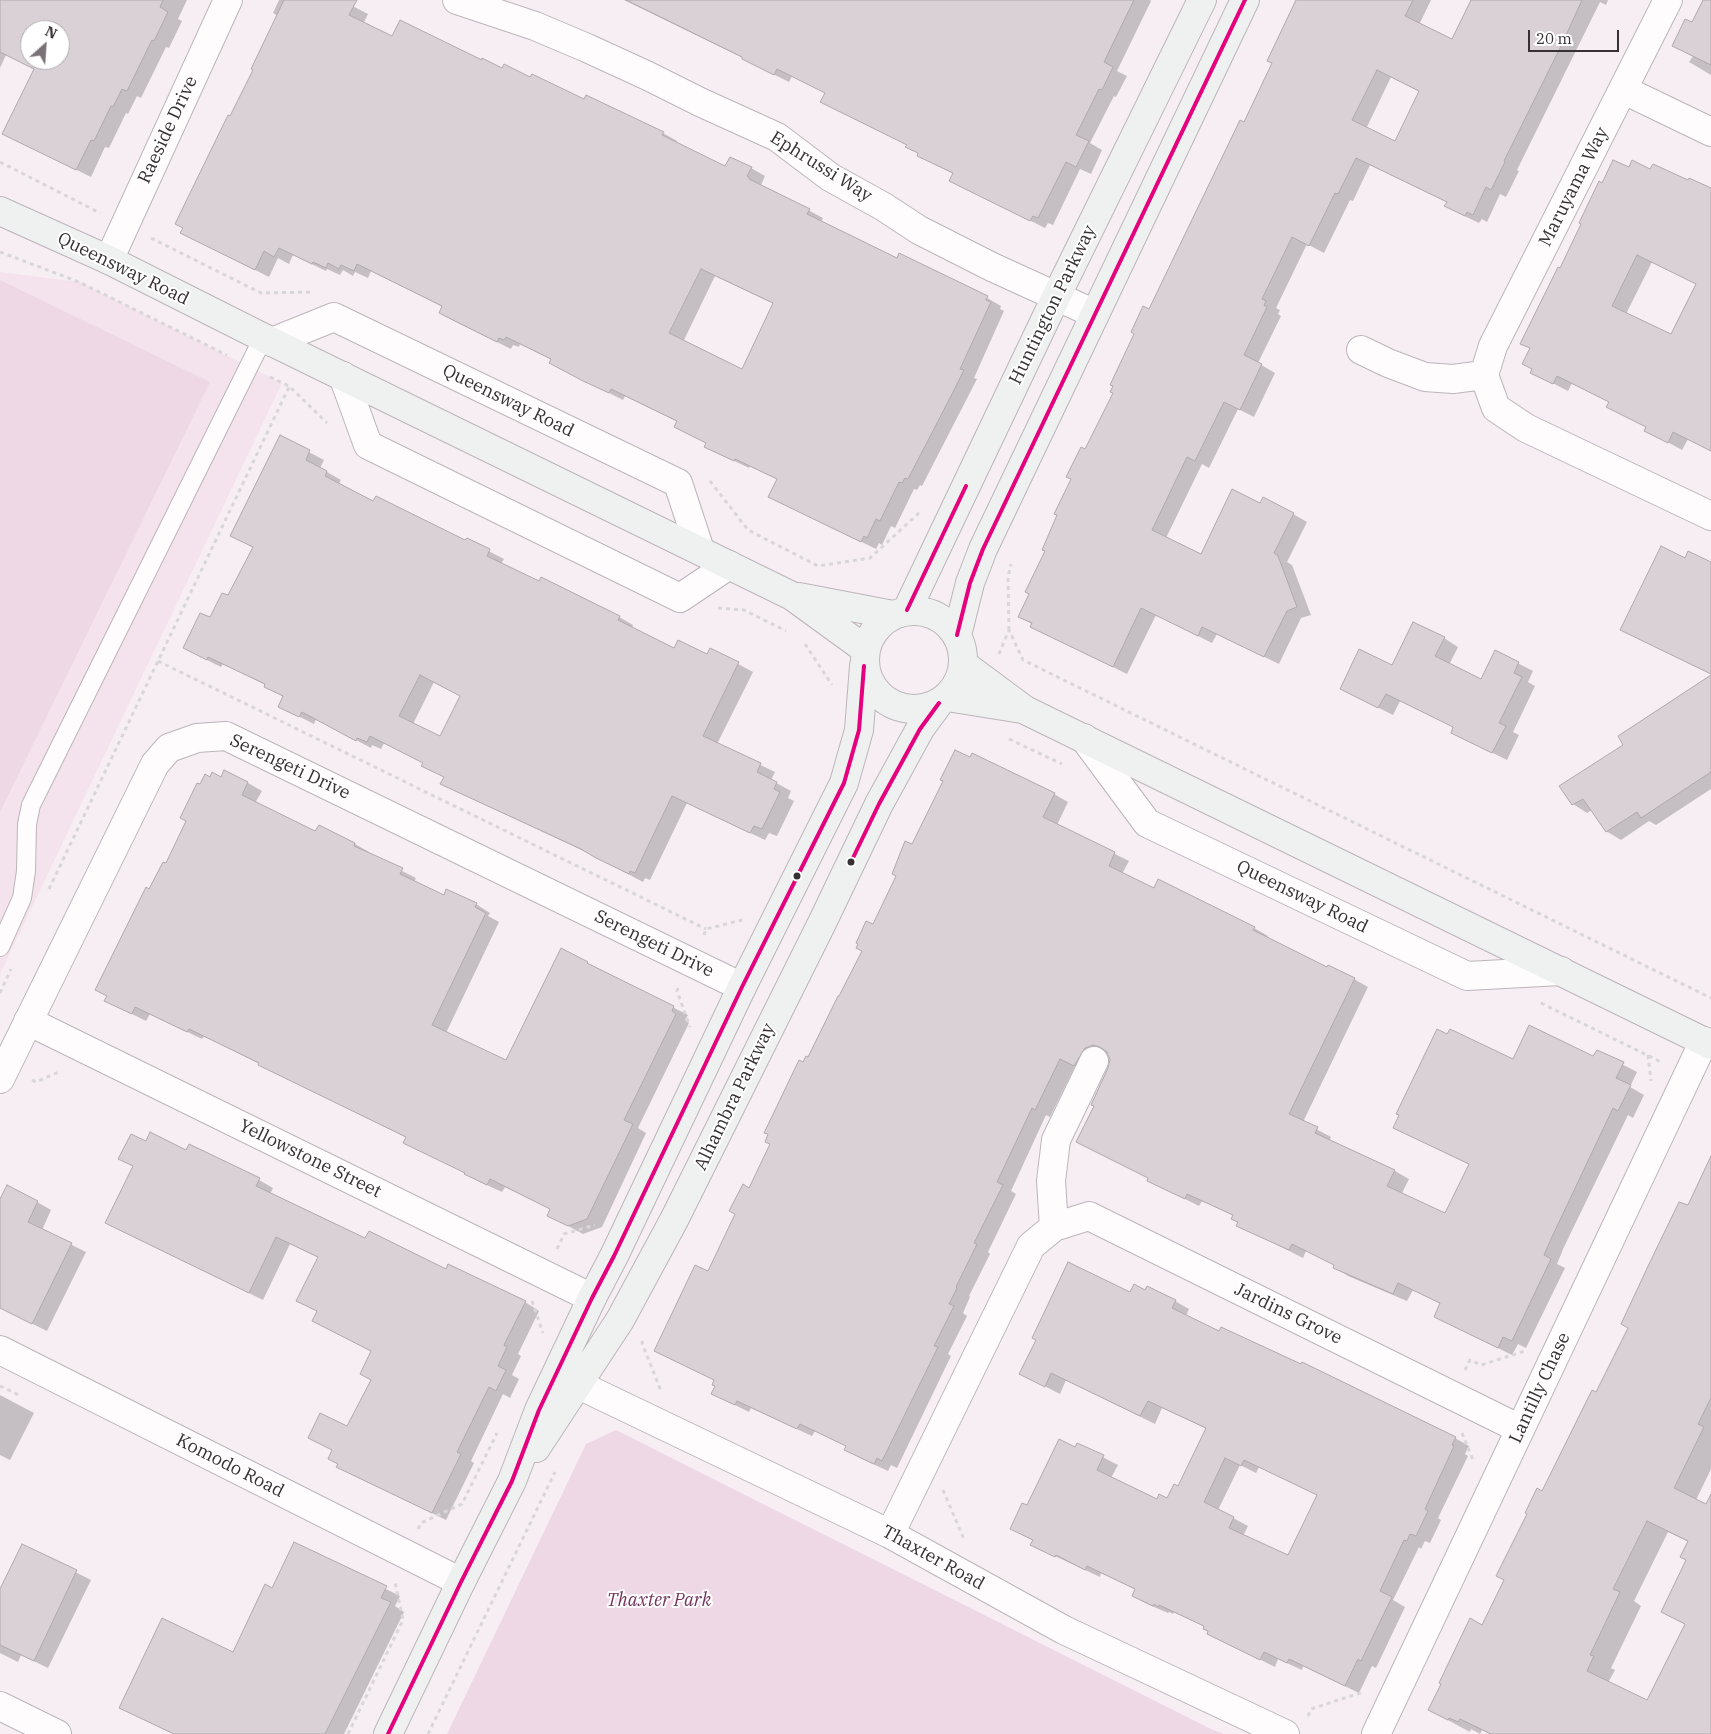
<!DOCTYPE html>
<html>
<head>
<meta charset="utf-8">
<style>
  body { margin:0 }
  #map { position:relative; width:1711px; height:1734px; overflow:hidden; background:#f7eef3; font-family:"IBM Plex Serif",serif }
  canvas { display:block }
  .north { position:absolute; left:20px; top:20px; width:50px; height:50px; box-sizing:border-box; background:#fff; border:1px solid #afacae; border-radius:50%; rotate:26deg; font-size:14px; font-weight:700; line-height:20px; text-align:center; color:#373034 }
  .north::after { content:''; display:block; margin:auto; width:18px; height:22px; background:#7a7277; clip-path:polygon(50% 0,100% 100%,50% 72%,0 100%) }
  .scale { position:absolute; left:1528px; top:30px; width:91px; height:22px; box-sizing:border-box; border:2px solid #373034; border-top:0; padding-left:6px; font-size:15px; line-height:18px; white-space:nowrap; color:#373034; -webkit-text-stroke:4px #fff; paint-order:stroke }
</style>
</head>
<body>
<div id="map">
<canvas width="1711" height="1734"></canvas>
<div class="north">N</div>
<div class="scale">20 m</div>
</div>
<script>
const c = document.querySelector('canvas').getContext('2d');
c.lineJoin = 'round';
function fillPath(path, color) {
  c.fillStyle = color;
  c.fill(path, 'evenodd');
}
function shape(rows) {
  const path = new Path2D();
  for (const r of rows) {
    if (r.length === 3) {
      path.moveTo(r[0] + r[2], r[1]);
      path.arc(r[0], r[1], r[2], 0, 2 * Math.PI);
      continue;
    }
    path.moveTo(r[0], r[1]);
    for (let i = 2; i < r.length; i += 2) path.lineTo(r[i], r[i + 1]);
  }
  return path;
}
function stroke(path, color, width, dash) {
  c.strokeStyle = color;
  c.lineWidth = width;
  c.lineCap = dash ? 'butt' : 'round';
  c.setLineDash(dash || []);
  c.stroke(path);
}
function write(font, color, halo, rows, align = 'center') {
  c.font = font + ' "IBM Plex Serif",serif';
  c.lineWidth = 4;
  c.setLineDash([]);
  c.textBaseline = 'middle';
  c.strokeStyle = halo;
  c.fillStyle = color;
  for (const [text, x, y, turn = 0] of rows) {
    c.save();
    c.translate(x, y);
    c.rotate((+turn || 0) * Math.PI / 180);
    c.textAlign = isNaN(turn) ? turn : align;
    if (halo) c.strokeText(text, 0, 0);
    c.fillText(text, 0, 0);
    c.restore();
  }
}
const built = shape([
  [0,272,79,282,282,383,0,974]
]);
const green = shape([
  [0,280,210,382,0,812],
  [616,1430,1211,1729,1224,1734,447,1734,586,1444]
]);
const shadow = shape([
  [0,0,187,0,178,19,182,21,169,48,166,47,141,98,137,96,128,114,126,113,109,148,105,147,91,177,4,134,35,69,6,55,0,68],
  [30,30,60,30,60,60,30,60],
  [279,0,341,0,368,14,363,24,393,38,483,62,663,133,677,141,676,143,726,167,751,168,765,176,761,185,823,218,821,222,897,259,987,298,1001,306,1000,309,1004,311,974,378,977,379,922,486,920,485,917,490,914,489,895,528,891,526,882,545,879,543,876,549,784,504,778,479,750,466,749,468,720,454,678,422,625,396,623,400,565,371,552,360,520,344,519,347,513,345,511,349,454,321,440,313,443,307,371,271,368,278,355,272,353,276,343,270,340,275,327,269,326,271,293,255,289,264,278,258,269,277,182,233,231,118,255,70,278,16,273,13],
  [715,276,774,304,743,371,683,342],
  [624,0,1150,0,1151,1,1117,71,1127,76,1116,97,1114,96,1090,143,1102,150,1091,174,1080,169,1053,225,1048,223,1045,228,951,181,954,174,932,163,908,145,826,93,792,76,789,82,757,66,743,58],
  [1298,0,1431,0,1419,25,1453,41,1472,0,1608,0,1606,5,1600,2,1517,170,1519,171,1506,197,1500,194,1487,222,1482,219,1479,223,1460,214,1446,206,1448,202,1370,165,1353,201,1350,200,1324,253,1307,244,1276,308,1280,310,1278,314,1281,316,1258,363,1275,373,1254,417,1238,409,1209,468,1202,464,1166,538,1202,555,1260,505,1293,514,1307,522,1287,562,1292,565,1311,615,1301,618,1279,664,1217,634,1212,643,1156,615,1127,674,1046,634,1020,616,1031,594,1086,451,1114,393,1150,310,1274,63],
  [1391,77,1420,92,1396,143,1366,129],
  [1704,0,1711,0,1711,75,1689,62,1693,56,1693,24],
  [1629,169,1651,171,1711,190,1711,451,1688,439,1682,450,1660,438,1647,427,1608,407,1610,402,1572,383,1568,391,1531,372,1533,369,1531,348,1561,270,1603,184],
  [1652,262,1697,284,1672,336,1626,314],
  [280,437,324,460,320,468,341,480,338,485,374,503,466,542,467,540,504,559,501,564,540,583,619,617,633,625,632,628,675,649,707,656,710,649,753,672,717,744,775,772,771,780,791,791,788,798,794,801,777,836,769,833,765,840,687,803,650,880,645,878,643,882,592,855,456,791,442,783,445,777,423,765,424,763,384,743,381,749,372,745,371,748,316,719,314,724,294,714,280,706,284,696,266,685,223,664,221,667,199,656,210,619,228,597,254,548,232,536],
  [434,682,461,696,440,738,413,724],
  [1444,638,1458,647,1449,665,1482,681,1496,652,1533,671,1528,682,1535,686,1513,732,1519,735,1507,760,1466,740,1455,727,1400,701,1393,715,1341,689,1393,666],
  [1711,696,1711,789,1656,825,1649,821,1621,840,1606,831,1592,810,1587,813,1573,804],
  [210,778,248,783,262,791,255,803,316,832,319,826,355,844,369,852,368,854,416,878,414,882,445,897,476,904,490,913,488,916,499,922,446,1033,506,1062,561,950,688,1015,685,1020,689,1023,638,1128,646,1133,602,1227,583,1234,548,1215,551,1209,505,1187,502,1192,480,1182,407,1138,204,1036,202,1039,150,1014,146,1021,120,1008,150,891,166,865,188,821,200,786],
  [1054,794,1068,802,1057,825,1129,861,1122,874,1155,890,1254,928,1268,936,1267,938,1328,968,1354,979,1368,987,1303,1122,1331,1137,1329,1141,1395,1171,1409,1179,1402,1193,1445,1215,1470,1165,1394,1127,1513,1060,1594,1058,1597,1051,1637,1072,1630,1087,1644,1095,1633,1118,1628,1115,1564,1247,1557,1264,1565,1268,1526,1348,1518,1344,1512,1355,1449,1324,1441,1304,1413,1290,1407,1301,1348,1276,1334,1267,1335,1265,1306,1251,1303,1258,1238,1225,1239,1222,1234,1216,1202,1201,1199,1206,1163,1188,1150,1178,1078,1142,1095,1106,1109,1068,1111,1059,1109,1053,1099,1056,1089,1073,1075,1066,1050,1117,1046,1115,1011,1191,1016,1194,988,1252,990,1254,969,1296,970,1297,963,1313,967,1316,948,1354,951,1356,897,1468,891,1465,888,1471,860,1458,846,1449,847,1446,815,1431,812,1436,751,1408,749,1412,713,1394,716,1387,708,1273,772,1144,804,1064,808,1059,840,998,863,951,873,925,913,846],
  [146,1142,187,1152,259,1180,273,1188,270,1194,314,1216,315,1214,366,1239,525,1302,539,1311,518,1354,521,1356,512,1375,519,1379,510,1398,503,1394,471,1461,474,1463,446,1520,352,1474,348,1428,372,1380,372,1352,314,1321,318,1312,297,1301,319,1258,290,1244,263,1300,121,1230],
  [1711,1158,1711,1469,1696,1500,1711,1507,1711,1734,1490,1734,1482,1730,1480,1734,1471,1729,1470,1732,1429,1710,1483,1626,1506,1580,1542,1493,1597,1394,1688,1207],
  [1668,1532,1689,1542,1687,1560,1663,1612,1686,1625,1648,1702,1608,1683,1615,1670,1611,1668,1641,1606,1634,1601],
  [0,1202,37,1202,51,1210,42,1230,86,1252,47,1331,0,1308],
  [1146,1291,1175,1301,1189,1309,1186,1316,1455,1438,1469,1446,1465,1454,1468,1456,1438,1518,1441,1520,1430,1543,1425,1541,1421,1549,1419,1547,1393,1600,1405,1607,1376,1668,1372,1666,1359,1693,1303,1666,1302,1670,1278,1659,1275,1667,1223,1641,1205,1627,1174,1612,1173,1614,1169,1612,1168,1613,1147,1604,1133,1596,1136,1589,1101,1573,1100,1577,1046,1552,1034,1540,1027,1507,1077,1444,1118,1465,1111,1478,1157,1500,1168,1500,1178,1488,1207,1429,1162,1408,1155,1424,1066,1380,1060,1394,1021,1374,1131,1294],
  [1240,1465,1256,1473,1259,1467,1318,1495,1288,1557,1243,1536,1248,1526,1218,1510],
  [0,1395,34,1413,10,1460,0,1455],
  [295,1544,400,1596,395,1606,404,1612,344,1734,174,1734,135,1715,234,1654,273,1589],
  [22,1545,91,1580,48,1668,21,1655,18,1662,0,1653,0,1592]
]);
const building = shape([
  [0,0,163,0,160,7,168,12,154,41,152,40,127,91,122,89,113,107,111,106,94,141,91,140,76,170,2,134,34,69,0,52,0,0],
  [30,30,60,30,60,60,30,60,30,30],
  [284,0,357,0,349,15,392,36,400,20,482,60,482,58,502,68,504,64,530,77,532,74,584,99,586,95,664,132,662,135,725,166,730,157,752,167,747,176,749,177,749,179,810,209,807,214,897,258,899,253,988,296,986,300,991,302,960,369,964,370,951,396,908,479,905,478,902,483,899,482,880,521,876,519,867,538,864,536,861,542,768,497,777,479,735,459,734,461,704,447,706,443,674,427,677,421,611,389,609,393,583,381,549,363,551,359,506,337,504,340,499,338,497,342,439,313,442,306,357,264,354,271,341,265,339,269,328,263,326,268,313,262,312,264,279,248,274,257,264,251,255,270,180,233,183,228,175,224,228,115,230,116,253,70,251,69,284,0],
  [701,269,773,303,742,369,669,333,701,269],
  [626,0,1134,0,1104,62,1113,67,1102,90,1099,89,1076,135,1089,141,1076,167,1066,162,1038,218,1033,216,1030,221,949,181,953,173,917,156,918,153,905,147,907,145,820,102,825,93,777,69,774,75,742,59,742,57,626,0],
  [1296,0,1413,0,1405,16,1452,39,1471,0,1582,0,1563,42,1504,161,1505,162,1491,190,1486,187,1473,215,1467,212,1465,216,1444,206,1447,202,1356,158,1338,194,1335,193,1309,246,1292,237,1262,299,1266,301,1264,305,1267,307,1244,355,1262,364,1240,410,1224,402,1195,461,1187,457,1152,530,1201,554,1232,489,1260,503,1263,497,1294,513,1274,553,1278,556,1297,607,1287,611,1264,657,1202,627,1198,636,1141,608,1113,667,1030,627,1032,623,1018,617,1029,594,1025,592,1045,551,1042,550,1057,515,1054,514,1071,479,1066,477,1081,447,1085,449,1113,393,1110,392,1113,386,1110,385,1134,334,1131,332,1143,306,1149,309,1240,120,1244,122,1272,63,1267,61,1296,0],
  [1377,70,1419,91,1395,141,1352,120,1377,70],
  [1703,0,1711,0,1711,65,1672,46,1685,19,1692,22,1703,0],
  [1613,160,1629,167,1632,160,1650,169,1653,164,1688,180,1689,178,1711,188,1711,451,1673,432,1668,443,1644,431,1646,427,1606,407,1609,402,1557,376,1553,384,1530,373,1532,369,1522,364,1530,348,1520,344,1558,267,1560,268,1581,224,1579,223,1599,181,1602,183,1613,160],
  [1637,255,1696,284,1671,334,1612,306,1637,255],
  [280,435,310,450,306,460,327,471,325,476,373,501,376,496,465,540,467,538,490,549,487,556,539,581,541,577,620,616,618,620,674,648,678,640,707,654,710,648,739,662,703,736,761,763,757,772,777,782,774,789,780,792,762,829,754,826,750,833,672,796,635,873,630,871,629,874,596,858,581,849,440,784,444,777,421,766,423,763,370,736,367,742,357,738,356,741,302,712,299,717,278,707,283,696,264,687,265,684,208,657,207,660,183,648,200,613,210,617,222,593,228,595,253,547,230,536,280,435],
  [420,675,460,696,440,736,399,716,420,675],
  [1661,546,1685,558,1688,551,1711,562,1711,674,1620,630,1661,546],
  [1413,622,1445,637,1435,656,1481,679,1495,650,1519,662,1514,673,1522,677,1499,723,1506,726,1492,753,1451,733,1453,727,1386,694,1378,708,1340,689,1359,649,1392,665,1413,622],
  [1711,675,1711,772,1641,818,1637,812,1606,832,1583,799,1572,805,1559,786,1623,745,1618,736,1711,675],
  [955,750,970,757,972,753,1055,793,1043,817,1115,852,1109,866,1154,888,1158,879,1255,927,1253,930,1327,967,1328,965,1355,978,1289,1114,1318,1127,1315,1133,1395,1170,1387,1186,1445,1213,1469,1164,1393,1128,1399,1115,1396,1114,1437,1029,1447,1034,1450,1029,1513,1059,1529,1025,1593,1056,1597,1050,1624,1062,1616,1078,1631,1085,1618,1111,1613,1108,1551,1239,1544,1255,1551,1259,1512,1341,1503,1337,1498,1348,1434,1317,1440,1303,1398,1283,1393,1294,1333,1268,1334,1265,1292,1244,1289,1250,1236,1226,1238,1222,1231,1219,1233,1215,1187,1194,1185,1199,1147,1181,1148,1178,1076,1142,1094,1106,1091,1105,1108,1068,1110,1060,1107,1052,1100,1047,1093,1045,1085,1048,1074,1066,1060,1059,1035,1110,1032,1108,997,1182,1003,1185,974,1243,977,1244,956,1287,957,1288,949,1304,954,1306,934,1346,938,1347,882,1461,877,1458,874,1464,844,1450,846,1446,800,1424,797,1429,737,1401,735,1405,711,1394,715,1386,712,1385,714,1380,654,1351,695,1265,708,1271,735,1214,729,1211,743,1184,749,1188,770,1144,765,1142,768,1134,764,1133,799,1060,803,1062,806,1056,808,1057,838,996,839,996,862,951,856,948,858,944,856,943,866,921,873,924,896,876,892,874,905,841,912,844,943,781,940,780,955,750],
  [224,770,248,782,242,795,315,831,319,825,355,843,354,846,403,868,400,874,444,895,446,889,477,903,475,907,486,913,432,1025,506,1060,561,948,588,962,587,963,674,1006,672,1011,676,1014,624,1120,633,1124,587,1219,568,1226,547,1216,550,1209,490,1179,487,1185,464,1174,465,1173,403,1143,406,1137,258,1065,259,1063,189,1029,187,1032,135,1007,132,1014,104,1001,107,996,95,990,146,887,149,889,163,862,166,863,186,821,180,818,197,783,200,784,205,774,210,777,212,772,221,777,224,770],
  [150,1132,186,1150,189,1144,260,1178,256,1186,365,1238,369,1231,446,1269,448,1264,526,1301,504,1345,507,1347,498,1366,506,1370,496,1391,489,1387,457,1452,461,1454,432,1513,336,1467,338,1464,328,1459,332,1450,308,1438,320,1413,347,1426,371,1380,360,1374,371,1351,312,1321,317,1311,296,1301,318,1257,276,1237,249,1293,105,1223,133,1166,118,1159,131,1134,146,1141,150,1132],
  [1711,1156,1711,1398,1698,1424,1704,1427,1674,1488,1706,1504,1711,1494,1711,1734,1491,1734,1460,1719,1458,1722,1449,1718,1448,1720,1428,1710,1441,1684,1439,1683,1470,1618,1482,1625,1504,1580,1496,1576,1527,1514,1525,1513,1537,1488,1542,1491,1592,1390,1596,1392,1628,1328,1621,1324,1650,1262,1679,1202,1688,1205,1711,1156],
  [1647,1521,1688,1541,1680,1557,1686,1560,1661,1612,1685,1624,1647,1700,1587,1671,1594,1656,1590,1655,1620,1592,1613,1589,1647,1521],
  [7,1185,38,1201,28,1222,72,1243,32,1324,0,1308,0,1199,7,1185],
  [1068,1262,1130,1292,1134,1284,1145,1290,1147,1286,1176,1300,1172,1308,1219,1331,1221,1327,1301,1364,1302,1362,1456,1437,1452,1445,1454,1446,1425,1509,1428,1511,1416,1536,1410,1534,1407,1541,1404,1540,1380,1591,1392,1597,1361,1661,1358,1659,1345,1686,1289,1659,1287,1663,1264,1652,1260,1660,1207,1634,1208,1631,1203,1629,1204,1626,1159,1605,1158,1607,1154,1604,1153,1606,1132,1596,1135,1589,1087,1566,1085,1570,1056,1555,1055,1557,1030,1545,1033,1540,1010,1529,1022,1503,1027,1505,1059,1439,1075,1447,1077,1443,1104,1455,1097,1470,1157,1499,1159,1494,1167,1498,1174,1484,1178,1486,1206,1428,1148,1401,1140,1416,1051,1373,1045,1387,1019,1374,1036,1340,1032,1338,1068,1262],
  [1225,1458,1241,1466,1244,1460,1317,1495,1288,1555,1229,1528,1234,1517,1204,1502,1225,1458],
  [294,1542,387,1586,381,1598,391,1602,325,1734,174,1734,119,1708,162,1618,233,1652,265,1584,272,1588,294,1542],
  [22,1544,77,1570,34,1661,0,1645,0,1589,22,1544]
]);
const path = shape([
  [0,162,100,213],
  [151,238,261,293,314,292],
  [0,252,79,282,227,355],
  [270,377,289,386,327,423],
  [710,481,748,530,818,566,870,558,920,512],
  [718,608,744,610,786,631],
  [1009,630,1008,577,1011,564],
  [805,644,832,685],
  [999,654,1009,630,1023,660,1711,998],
  [158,661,706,929],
  [1009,739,1062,764],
  [49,889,289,387],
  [704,935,706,929,742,920],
  [678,988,677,991,690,1027],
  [0,993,11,969],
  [1541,1003,1661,1062],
  [1648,1055,1651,1081],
  [32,1080,36,1082,61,1071],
  [557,1249,564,1234,595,1225],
  [532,1301,543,1333],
  [643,1341,642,1343,661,1391],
  [1465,1370,1470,1360,1481,1365,1525,1351],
  [0,1386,21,1396],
  [1462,1433,1473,1460],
  [943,1490,963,1537,962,1540],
  [418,1529,421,1523,462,1504,497,1433],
  [1308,1716,1311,1709,1360,1693,1361,1691],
  [348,1734,403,1620,395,1582],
  [428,1734,555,1472]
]);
const lane = shape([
  [0,947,22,898,26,871,27,824,31,805,263,338]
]);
const street = shape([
  [457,0,535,26,587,48,648,76,700,102,777,137,830,177,884,207,919,230,992,267,1095,314],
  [1668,0,1493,346,1484,375,1496,408,1526,428,1711,516],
  [1624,90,1711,132],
  [109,260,228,0],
  [272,342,334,317,678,483,700,550],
  [1361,350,1388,363,1425,377,1453,379,1484,375],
  [343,376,368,445,680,598,729,565],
  [1084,738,1147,823,1467,976,1561,971],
  [28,1021,592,1298],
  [0,1079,155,764,169,748,197,738,226,736,742,987],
  [1054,1227,1051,1181,1056,1140,1094,1061],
  [0,1350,461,1582],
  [579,1385,890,1534,1064,1630,1285,1734],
  [890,1534,1031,1246,1054,1227,1089,1216,1520,1429],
  [0,1706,57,1734],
  [1376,1734,1704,1041]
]);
const secondary = shape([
  [0,211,109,260,258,335,792,596,865,649],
  [799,597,893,615],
  [907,610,1056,297,1202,0],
  [914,660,49],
  [957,635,970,583,983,549,1245,0],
  [963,664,1025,710,1711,1045],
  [947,697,1022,709],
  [536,1448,620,1320,674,1220,822,923,879,804,920,729,939,703],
  [388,1734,461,1582,512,1481,539,1410,592,1298,614,1256,742,987,844,783,859,730,864,666]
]);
const bus1 = shape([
  [907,610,966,486],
  [957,635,970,583,983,549,1245,0],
  [851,862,879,804,920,729,939,703],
  [388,1734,461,1582,512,1481,539,1410,592,1298,614,1256,742,987,844,783,859,730,864,666]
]);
const markers = [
  [851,862,4.5,"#373034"],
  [797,876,4.5,"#373034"]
];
const streetNames = [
  ["Raeside Drive",168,130,-65],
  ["Ephrussi Way",821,167,32],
  ["Maruyama Way",1574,187,-63],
  ["Queensway Road",123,269,26],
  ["Huntington Parkway",1053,305,-64],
  ["Queensway Road",508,401,26],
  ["Serengeti Drive",290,767,25],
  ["Queensway Road",1302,897,26],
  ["Serengeti Drive",654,944,26],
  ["Alhambra Parkway",735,1097,-64],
  ["Yellowstone Street",310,1159,26],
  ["Jardins Grove",1288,1314,26],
  ["Lantilly Chase",1540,1388,-65],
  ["Komodo Road",230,1466,27],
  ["Thaxter Road",933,1558,29]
];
const parkNames = [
  ["Thaxter Park",659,1601]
];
fillPath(built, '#f4e2ec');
fillPath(green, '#efd8e5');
fillPath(shadow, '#0003');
fillPath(building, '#d9d1d5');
stroke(building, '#afa8ac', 1);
stroke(lane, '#bcb5b9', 20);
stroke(street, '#bcb5b9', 30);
stroke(secondary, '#bcb5b9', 30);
stroke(path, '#d8d6d8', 3, [4, 4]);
stroke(lane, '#fefcfd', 18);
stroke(street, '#fefcfd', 28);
stroke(secondary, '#eef1f0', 28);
stroke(bus1, '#e5007d', 4);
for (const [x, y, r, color] of markers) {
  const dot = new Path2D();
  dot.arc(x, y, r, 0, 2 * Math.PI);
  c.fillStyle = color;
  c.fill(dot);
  stroke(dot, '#fff', 2);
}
write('18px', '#373034', '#fff', streetNames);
write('italic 18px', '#72345b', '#fff', parkNames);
</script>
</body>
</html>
